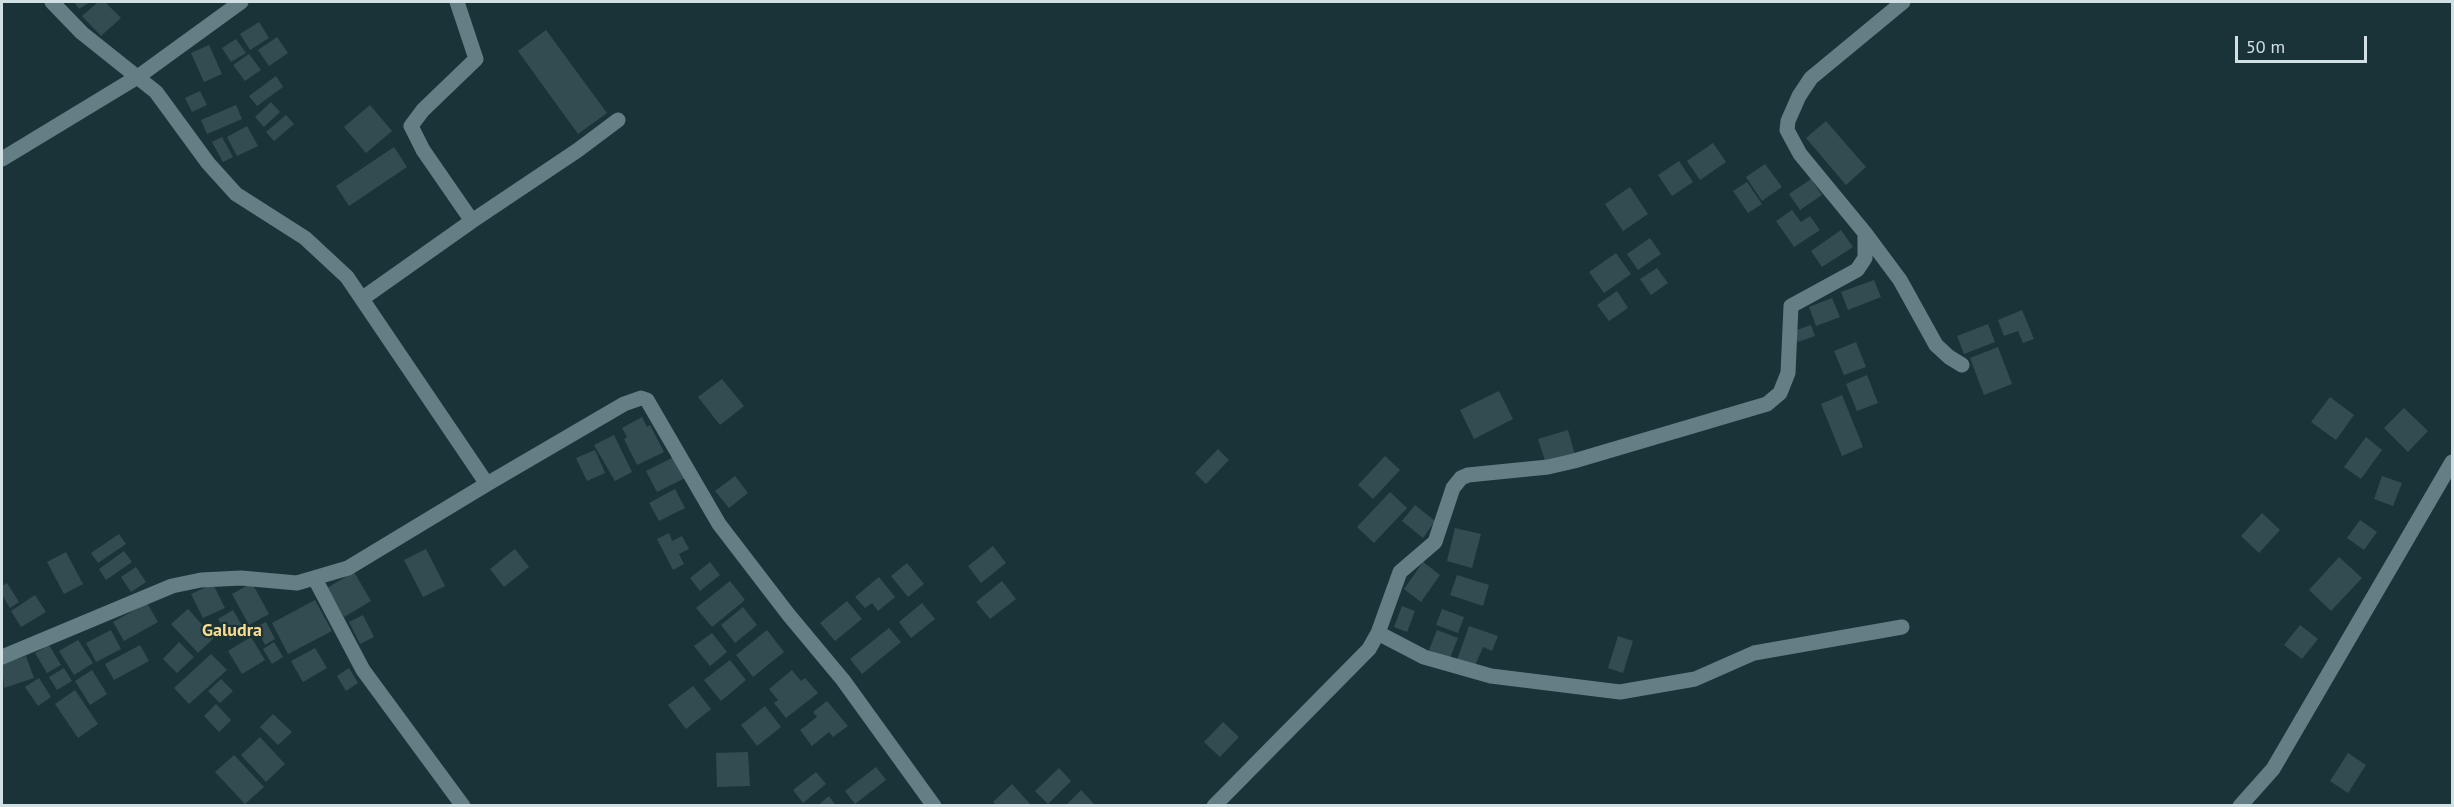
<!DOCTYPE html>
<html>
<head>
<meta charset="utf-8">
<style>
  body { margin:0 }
  #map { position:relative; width:2454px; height:807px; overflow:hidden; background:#1a3338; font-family:"PT Sans",sans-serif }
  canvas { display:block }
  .frame { position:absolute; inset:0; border:3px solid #d1e0e3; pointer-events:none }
  .scale { position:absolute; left:2235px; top:36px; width:132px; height:27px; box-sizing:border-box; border:3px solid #d1e0e3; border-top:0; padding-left:8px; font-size:18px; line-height:21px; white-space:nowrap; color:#d1e0e3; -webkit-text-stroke:4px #1a3338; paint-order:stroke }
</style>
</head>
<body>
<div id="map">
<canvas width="2454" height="807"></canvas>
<div class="frame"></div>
<div class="scale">50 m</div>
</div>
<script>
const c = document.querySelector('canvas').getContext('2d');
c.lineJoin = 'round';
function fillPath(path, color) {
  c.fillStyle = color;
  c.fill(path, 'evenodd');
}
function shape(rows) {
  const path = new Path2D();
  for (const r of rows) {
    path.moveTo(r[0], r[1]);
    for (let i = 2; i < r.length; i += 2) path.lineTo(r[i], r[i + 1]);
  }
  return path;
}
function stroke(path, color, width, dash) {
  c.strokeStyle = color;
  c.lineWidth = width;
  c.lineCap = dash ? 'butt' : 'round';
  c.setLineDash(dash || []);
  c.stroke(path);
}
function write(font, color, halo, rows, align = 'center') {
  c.font = font + ' "PT Sans",sans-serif';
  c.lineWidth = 4.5;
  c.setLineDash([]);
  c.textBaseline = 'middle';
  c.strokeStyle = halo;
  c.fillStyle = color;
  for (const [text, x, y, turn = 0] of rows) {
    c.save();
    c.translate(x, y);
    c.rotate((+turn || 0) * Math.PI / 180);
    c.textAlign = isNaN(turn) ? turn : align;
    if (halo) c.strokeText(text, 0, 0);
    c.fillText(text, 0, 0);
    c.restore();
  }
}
const building = shape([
  [74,2,90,2,79,9],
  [98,2,105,2,121,18,101,36,82,16],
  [259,22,269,38,250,50,240,34],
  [546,30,607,113,578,134,518,51],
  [277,37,288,53,269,66,258,50],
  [236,39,246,53,231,62,222,48],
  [209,45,222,74,204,82,191,53],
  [249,54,261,70,245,81,233,65],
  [276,76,283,87,257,106,249,96],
  [200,91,207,105,192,112,185,98],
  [271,102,280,112,264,127,255,117],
  [236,105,242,119,207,134,201,120],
  [370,105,392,131,366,153,344,127],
  [286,115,294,124,274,141,266,132],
  [1826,121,1866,167,1846,185,1806,138],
  [247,126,258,146,237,156,227,137],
  [222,137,233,157,223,162,212,142],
  [1713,143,1726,162,1700,180,1687,161],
  [394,147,407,167,349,206,336,186],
  [1679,161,1693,182,1672,196,1658,175],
  [1765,164,1782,187,1762,201,1746,177],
  [1811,179,1822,195,1800,210,1789,194],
  [1747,182,1762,204,1748,213,1733,191],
  [1630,187,1648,214,1623,231,1605,204],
  [1792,210,1801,222,1810,216,1820,230,1794,247,1776,221],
  [1841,230,1853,247,1822,267,1811,251],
  [1650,238,1661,254,1638,270,1627,254],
  [1616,253,1631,274,1604,293,1589,272],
  [1657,268,1668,283,1651,295,1640,279],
  [1874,280,1881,297,1848,310,1841,292],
  [1617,291,1628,308,1609,321,1597,305],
  [1832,298,1840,317,1816,326,1809,307],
  [2022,310,2034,339,2023,343,2018,331,2004,336,1998,320],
  [1988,324,1995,342,1964,354,1957,336],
  [1811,325,1815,336,1798,342,1794,331],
  [1856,342,1866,367,1844,375,1834,351],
  [1998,347,2012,384,1984,395,1970,358],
  [1867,375,1878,403,1857,411,1846,384],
  [722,379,744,406,720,425,698,397],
  [1499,391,1513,419,1474,439,1460,410],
  [1842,395,1863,447,1842,456,1821,404],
  [2330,397,2354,415,2336,440,2311,422],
  [2404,408,2428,431,2408,452,2384,428],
  [642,417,647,427,650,425,664,452,637,465,624,439,627,437,622,428],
  [1568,430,1575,455,1546,464,1538,439],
  [614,435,632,472,615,481,594,445],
  [2366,437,2382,450,2361,479,2344,467],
  [1218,449,1229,460,1206,484,1195,473],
  [595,450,605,473,587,481,576,458],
  [1385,456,1400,470,1373,499,1358,485],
  [674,457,685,478,657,492,646,471],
  [735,476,748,493,729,508,715,491],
  [2382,476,2402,483,2393,506,2374,499],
  [675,489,685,508,659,521,649,503],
  [1390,492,1407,508,1374,543,1357,527],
  [1415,505,1435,521,1423,538,1402,521],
  [2262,513,2280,530,2259,553,2241,536],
  [2360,520,2377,532,2364,550,2347,538],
  [1455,528,1481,534,1472,568,1447,561],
  [669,533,672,541,682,536,689,549,679,554,684,564,673,570,657,539],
  [119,534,126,544,98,563,91,553],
  [993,546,1006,563,981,583,968,566],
  [426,549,445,586,423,597,404,560],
  [515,549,529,567,504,587,490,569],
  [124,551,132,562,106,580,99,569],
  [66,552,83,584,64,594,47,562],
  [2339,557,2362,578,2331,611,2309,590],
  [710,562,720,575,700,591,690,578],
  [1423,562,1440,575,1421,602,1404,589],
  [907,563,924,584,908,597,891,576],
  [136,567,146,582,131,592,121,577],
  [354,572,371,601,344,617,327,588],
  [1457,575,1489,585,1483,606,1450,595],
  [879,577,895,597,878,611,872,603,865,608,855,597],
  [730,581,745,600,712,627,696,608],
  [1002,581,1016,599,990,619,976,602],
  [7,583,19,602,10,608,2,595,2,586],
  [252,583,269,614,249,625,232,594],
  [213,584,225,608,203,618,191,594],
  [35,595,46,612,21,627,11,611],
  [315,600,332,631,288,654,272,623],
  [847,601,862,619,835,641,820,623],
  [147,603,158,622,124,641,113,622],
  [922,603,935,619,911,638,899,622],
  [1402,606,1415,611,1407,632,1394,627],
  [743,607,757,625,735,643,721,625],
  [188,609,214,638,198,653,171,624],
  [1442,609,1464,617,1458,633,1436,625],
  [233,610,245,631,230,640,218,619],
  [363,615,374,637,360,644,349,622],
  [266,622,275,639,265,645,256,627],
  [2300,625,2318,639,2302,659,2284,645],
  [1469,626,1498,636,1492,651,1483,647,1475,666,1457,660],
  [889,628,901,642,862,674,850,659],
  [111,630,121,649,96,662,86,643],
  [767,630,784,652,753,677,736,655],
  [1437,630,1458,638,1450,658,1429,650],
  [712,633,727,652,710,666,694,646],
  [1618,636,1633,641,1623,673,1608,668],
  [251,637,265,660,242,674,228,651],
  [78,640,93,663,74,675,59,651],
  [179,642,194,657,177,673,163,659],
  [274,642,283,657,272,664,263,649],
  [49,645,61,665,47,673,35,653],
  [140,645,149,661,114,680,105,664],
  [315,648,327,668,303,682,291,661],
  [211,654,227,670,189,704,174,688],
  [26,656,34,678,4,688,2,664],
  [730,660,746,680,721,701,704,680],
  [64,668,72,681,57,690,49,677],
  [349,668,358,683,346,691,337,676],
  [92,670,107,694,90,705,75,681],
  [792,670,801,681,805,678,818,693,786,718,774,703,778,700,769,689],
  [39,678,51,697,38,706,25,687],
  [221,679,233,691,220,703,208,691],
  [693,686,711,709,686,729,668,705],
  [75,690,98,724,78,738,55,704],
  [827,701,848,726,833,737,829,732,812,746,800,730,817,717,813,712],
  [216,704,231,720,219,732,204,716],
  [765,706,781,727,757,746,741,725],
  [273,714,292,732,278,745,260,727],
  [1223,722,1239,737,1220,757,1204,742],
  [260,737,285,764,266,782,241,755],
  [748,752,750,786,717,787,716,753],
  [2348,753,2366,765,2348,793,2330,781],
  [234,755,264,787,245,804,215,772],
  [876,767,886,780,855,804,845,791],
  [1059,768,1071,781,1048,804,1035,791],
  [816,772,826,784,803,803,793,790],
  [1012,784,1032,806,996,806,993,802],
  [1081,790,1096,806,1065,806],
  [829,796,836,806,817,806]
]);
const street = shape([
  [52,2,82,33,156,92,208,163,236,194,305,238,347,277,487,484,624,404,641,398,647,400,719,524,788,614,843,680,934,806],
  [457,2,476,59,423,110,411,126,423,150,472,221],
  [2,159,139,76,241,2],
  [1865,233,1900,280,1936,345,1949,357,1962,365],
  [363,298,472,221,578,150,618,120],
  [315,579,363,670,463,806],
  [1378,633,1424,657,1491,676,1620,692,1695,679,1754,653,1902,627],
  [2,657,172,586,201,580,241,578,297,583,348,568,487,484],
  [1214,806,1369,649,1378,633,1400,572,1435,542,1453,488,1461,478,1468,475,1548,467,1574,461,1767,404,1780,393,1788,373,1791,306,1857,270,1865,258,1865,233,1800,154,1787,130,1788,121,1799,96,1811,78,1903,2],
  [2240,806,2273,769,2452,462]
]);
const quarterNames = [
  ["Galudra",232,631]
];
fillPath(building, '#334c52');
stroke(street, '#637e84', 15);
write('bold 18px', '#fadb8f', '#1a3338', quarterNames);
</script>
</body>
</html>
